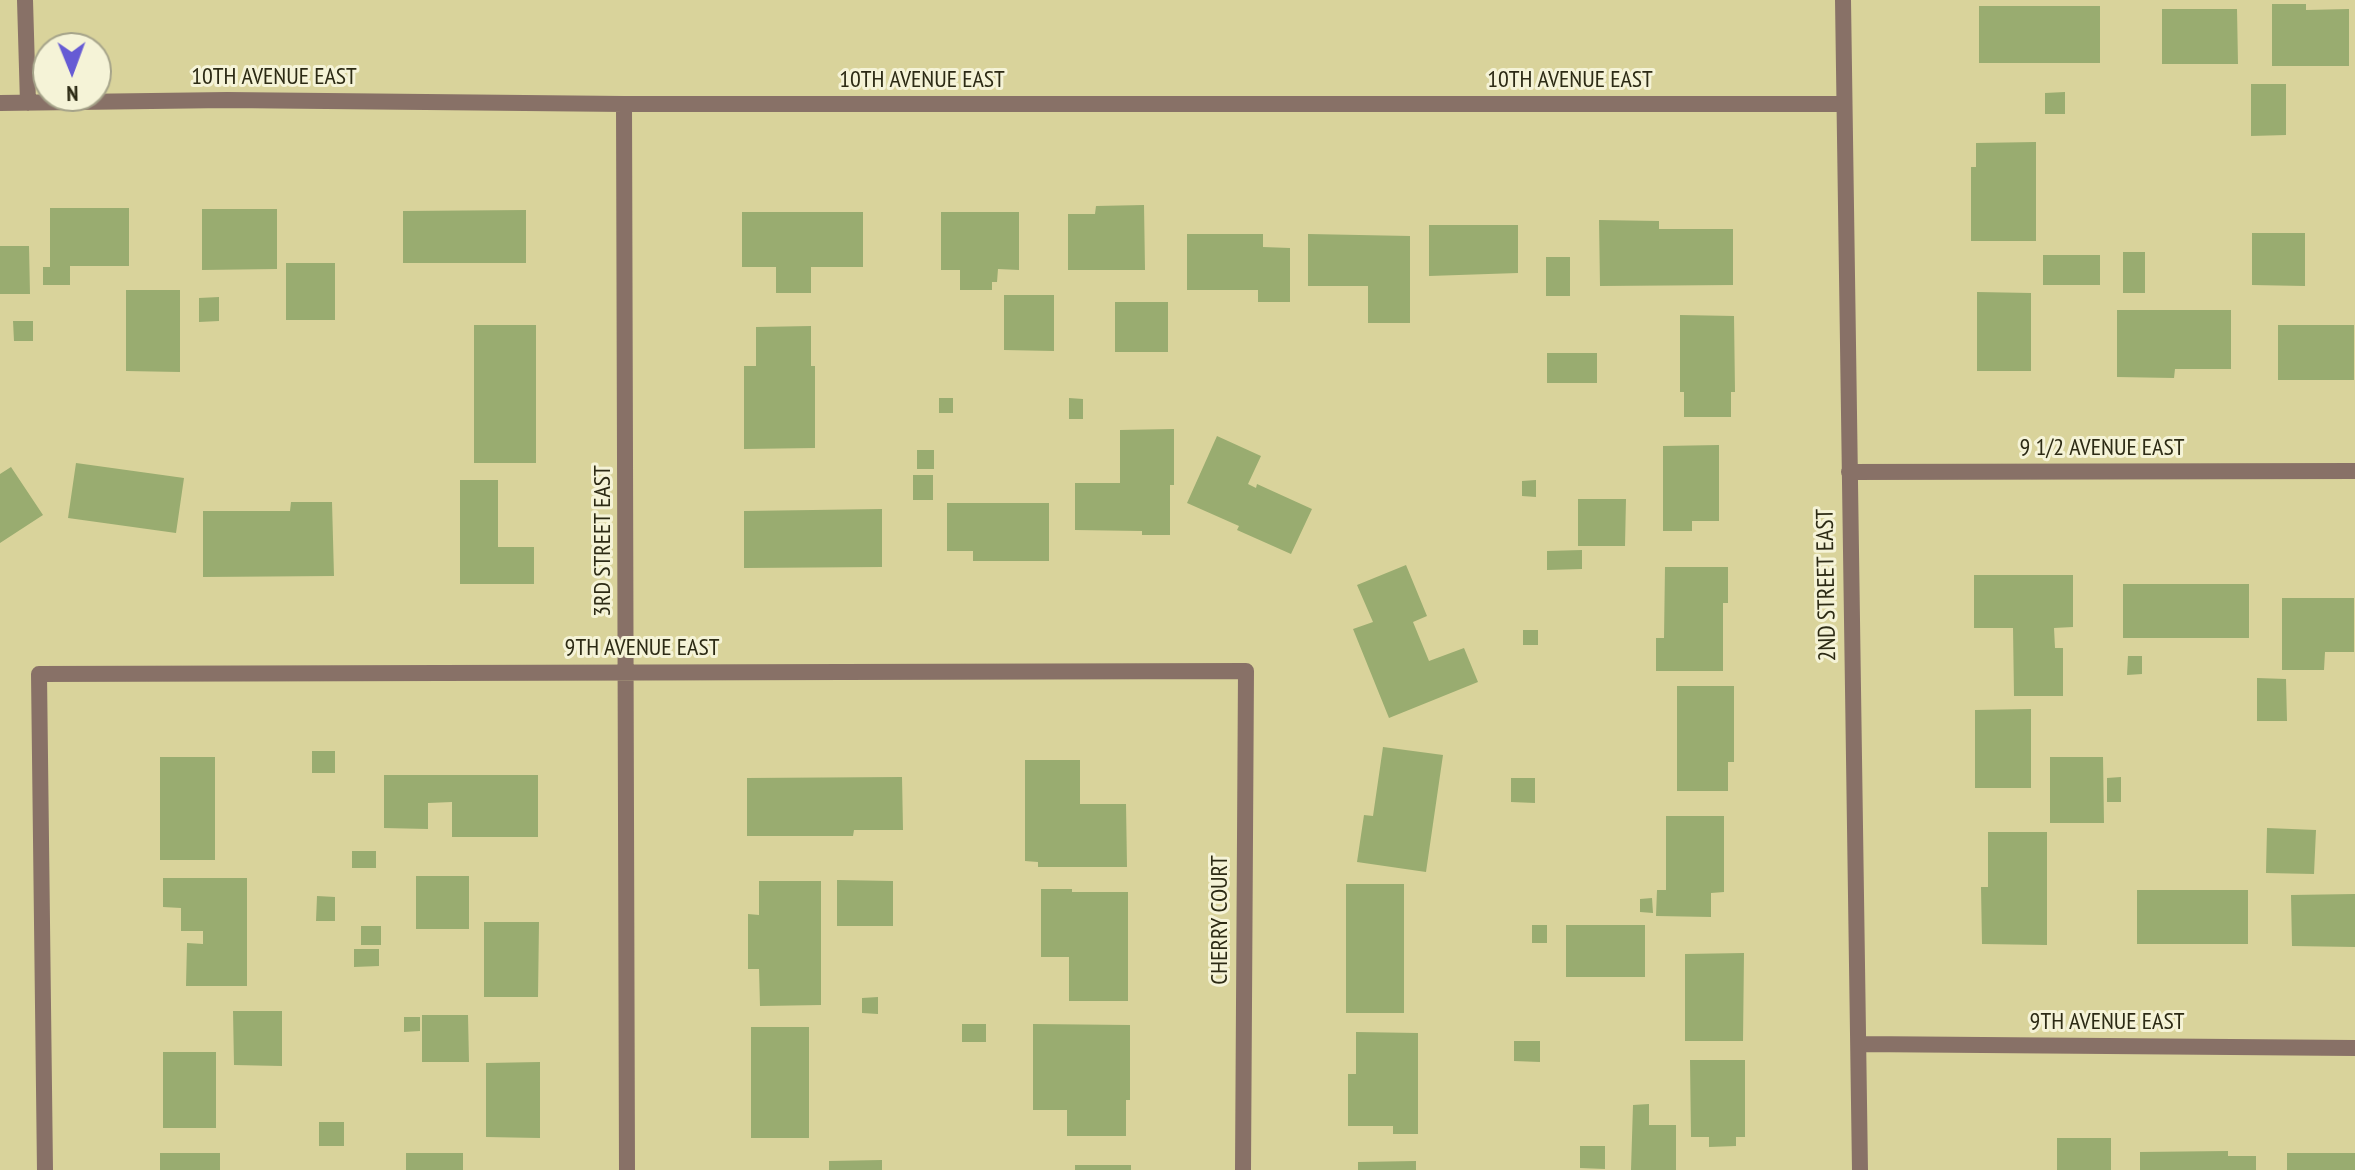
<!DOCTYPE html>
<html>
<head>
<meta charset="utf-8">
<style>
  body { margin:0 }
  #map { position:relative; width:2355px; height:1170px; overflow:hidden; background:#d9d39b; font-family:"PT Sans Narrow",sans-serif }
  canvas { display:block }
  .north { position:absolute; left:32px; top:32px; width:80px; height:80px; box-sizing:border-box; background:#f5f3d7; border:2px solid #a5a389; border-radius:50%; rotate:179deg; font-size:22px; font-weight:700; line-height:32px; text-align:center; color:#2c2a14 }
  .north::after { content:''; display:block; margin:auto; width:28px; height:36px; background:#665bd4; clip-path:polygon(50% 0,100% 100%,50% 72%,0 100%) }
</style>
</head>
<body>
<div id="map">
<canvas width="2355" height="1170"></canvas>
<div class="north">N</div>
</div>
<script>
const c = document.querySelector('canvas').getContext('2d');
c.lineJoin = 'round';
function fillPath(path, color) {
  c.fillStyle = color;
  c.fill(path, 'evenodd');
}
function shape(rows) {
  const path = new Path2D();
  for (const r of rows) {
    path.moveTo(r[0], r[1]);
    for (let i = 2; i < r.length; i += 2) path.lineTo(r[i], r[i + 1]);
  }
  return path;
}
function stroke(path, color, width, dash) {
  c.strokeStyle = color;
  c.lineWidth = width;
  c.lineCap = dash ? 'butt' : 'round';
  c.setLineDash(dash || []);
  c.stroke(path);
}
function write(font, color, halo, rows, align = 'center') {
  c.font = font + ' "PT Sans Narrow",sans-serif';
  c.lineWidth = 6;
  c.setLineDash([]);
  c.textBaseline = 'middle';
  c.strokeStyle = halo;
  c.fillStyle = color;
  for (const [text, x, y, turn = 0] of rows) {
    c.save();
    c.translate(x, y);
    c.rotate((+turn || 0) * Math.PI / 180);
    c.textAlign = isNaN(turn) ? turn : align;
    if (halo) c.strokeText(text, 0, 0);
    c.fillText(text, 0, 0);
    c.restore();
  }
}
const building = shape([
  [2272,4,2306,4,2306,10,2349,9,2349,66,2272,66],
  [1979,6,2100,6,2100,63,1979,63],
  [2162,9,2237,9,2238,64,2162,64],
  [2251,84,2286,84,2286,135,2251,136],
  [2065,92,2065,114,2045,114,2045,93],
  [2036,142,2036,241,1971,241,1971,167,1976,167,1976,143],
  [1144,205,1145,270,1068,270,1068,214,1095,214,1096,206],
  [50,208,129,208,129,266,70,266,70,285,43,285,43,267,50,267],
  [202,209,277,209,277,269,202,270],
  [526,210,526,263,403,263,403,211],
  [742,212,863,212,863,267,811,267,811,293,776,293,776,267,742,267],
  [941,212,1019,212,1019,270,998,269,997,282,992,282,992,290,960,290,960,270,941,270],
  [1599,220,1659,221,1659,229,1733,229,1733,285,1600,286],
  [1429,225,1518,225,1518,273,1429,276],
  [2252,233,2305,233,2305,286,2252,285],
  [1187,234,1263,234,1263,247,1290,248,1290,302,1258,302,1258,290,1187,290],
  [1308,234,1410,236,1410,323,1368,323,1368,286,1308,286],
  [0,246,29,246,30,294,0,294],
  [2123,252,2145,252,2145,293,2123,293],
  [2043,255,2100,255,2100,285,2043,285],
  [1546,257,1570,257,1570,296,1546,296],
  [286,263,335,263,335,320,286,320],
  [126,290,180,290,180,372,126,371],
  [1977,292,2031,293,2031,371,1977,371],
  [1004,295,1054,295,1054,351,1004,350],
  [219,297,219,321,199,322,199,298],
  [1115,302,1168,302,1168,352,1115,352],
  [2117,310,2231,310,2231,369,2175,369,2174,378,2117,377],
  [1680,315,1734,316,1735,392,1731,392,1731,417,1684,417,1684,392,1680,392],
  [13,321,33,321,33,341,14,341],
  [474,325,536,325,536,463,474,463],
  [2278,325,2354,325,2354,380,2278,380],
  [811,326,811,366,815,366,815,448,744,449,744,366,756,366,756,327],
  [1547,353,1597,353,1597,383,1547,383],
  [939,398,953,398,953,413,939,413],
  [1069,398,1083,399,1083,419,1069,419],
  [1174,429,1174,485,1170,485,1170,535,1142,535,1142,531,1075,530,1075,483,1120,483,1120,430],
  [1217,436,1261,456,1248,484,1256,488,1257,484,1312,509,1291,554,1237,530,1239,526,1187,503],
  [1719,445,1719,521,1692,521,1692,531,1663,531,1663,446],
  [917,450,934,450,934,469,917,469],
  [76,463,184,478,176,533,68,518],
  [11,467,43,515,0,543,0,474],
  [913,475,933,475,933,500,913,500],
  [460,480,498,480,498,547,534,547,534,584,460,584],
  [1536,480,1536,497,1522,496,1522,481],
  [1578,499,1626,499,1625,546,1578,546],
  [291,502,332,502,334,576,203,577,203,511,290,511],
  [947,503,1049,503,1049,561,973,561,973,551,947,551],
  [882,509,882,567,744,568,744,511],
  [1582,550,1582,569,1547,570,1547,551],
  [1406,565,1427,616,1413,622,1429,661,1464,648,1478,682,1389,718,1353,629,1373,622,1357,585],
  [1665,567,1728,567,1728,603,1723,603,1723,671,1656,671,1656,638,1664,638],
  [1974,575,2073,575,2073,627,2054,628,2055,648,2063,648,2063,696,2014,696,2013,628,1974,628],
  [2123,584,2249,584,2249,638,2123,638],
  [2282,598,2354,598,2354,652,2325,652,2324,670,2282,670],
  [1523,630,1538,630,1538,645,1523,645],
  [2128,656,2142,656,2142,674,2127,675],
  [2257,678,2286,679,2287,721,2257,721],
  [1677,686,1734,686,1734,762,1728,762,1728,791,1677,791],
  [2031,709,2031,788,1975,788,1975,710],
  [1383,747,1443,755,1426,872,1357,862,1364,815,1373,816],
  [312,751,335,751,335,773,312,773],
  [160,757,215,757,215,860,160,860],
  [2050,757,2103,757,2104,823,2050,823],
  [1025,760,1080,760,1080,804,1126,804,1127,867,1038,867,1038,862,1025,861],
  [384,775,538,775,538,837,452,837,452,802,428,803,428,829,384,828],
  [902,777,903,830,854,830,853,836,747,836,747,778],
  [2121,777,2121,802,2107,802,2107,778],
  [1511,778,1535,778,1535,803,1511,802],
  [1666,816,1724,816,1724,892,1711,893,1711,917,1656,916,1657,890,1666,890],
  [2267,828,2316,830,2314,874,2266,873],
  [1988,832,2047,832,2047,945,1982,944,1981,887,1988,887],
  [352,851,376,851,376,868,352,868],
  [416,876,469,876,469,929,416,929],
  [163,878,247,878,247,986,186,986,187,943,203,944,203,931,181,931,181,908,163,907],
  [837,880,893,881,893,926,837,926],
  [759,881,821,881,821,1005,760,1006,759,969,748,969,748,914,759,915],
  [1346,884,1404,884,1404,1013,1346,1013],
  [1041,889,1072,889,1072,892,1128,892,1128,1001,1069,1001,1069,957,1041,957],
  [2137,890,2248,890,2248,944,2137,944],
  [2355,894,2355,947,2292,946,2291,895],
  [317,896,335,897,335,921,316,921],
  [1652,898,1653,913,1640,912,1640,899],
  [484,922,539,922,538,997,484,997],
  [1532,925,1547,925,1547,943,1532,943],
  [1566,925,1645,925,1645,977,1566,977],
  [361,926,381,926,381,945,361,945],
  [354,949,379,949,379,966,354,967],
  [1744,953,1743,1041,1685,1041,1685,954],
  [878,997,878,1014,862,1013,862,998],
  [233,1011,282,1011,282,1066,234,1065],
  [422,1015,468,1015,469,1062,422,1062],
  [404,1017,420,1017,420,1031,404,1032],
  [962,1024,986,1024,986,1042,962,1042],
  [1033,1024,1130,1025,1130,1100,1126,1100,1126,1136,1067,1136,1067,1110,1033,1110],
  [751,1027,809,1027,809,1138,751,1138],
  [1356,1032,1418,1033,1418,1134,1393,1134,1393,1126,1348,1126,1348,1074,1356,1074],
  [1514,1041,1540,1041,1540,1062,1514,1061],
  [163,1052,216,1052,216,1128,163,1128],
  [1690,1060,1745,1060,1745,1137,1736,1137,1736,1146,1709,1147,1709,1137,1691,1137],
  [540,1062,540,1138,486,1137,486,1063],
  [1649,1104,1649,1125,1676,1125,1676,1170,1631,1170,1633,1105],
  [319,1122,344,1122,344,1146,319,1146],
  [2057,1138,2111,1138,2111,1170,2057,1170],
  [1580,1146,1605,1146,1605,1169,1580,1168],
  [2228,1151,2228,1156,2256,1156,2256,1170,2140,1170,2140,1152],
  [160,1153,220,1153,220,1170,160,1170],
  [406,1153,463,1153,463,1170,406,1170],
  [2287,1153,2355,1153,2355,1170,2287,1170],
  [882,1160,882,1170,829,1170,829,1161],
  [1416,1161,1416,1170,1358,1170,1358,1162],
  [1075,1165,1131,1165,1131,1170,1075,1170]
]);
const street = shape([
  [25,0,28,103],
  [1843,0,1860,1170],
  [0,103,227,100,624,104,1844,104],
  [624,104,627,1170],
  [1849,472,2355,471],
  [1859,1044,2355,1048],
  [45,1170,39,674,1246,671,1243,1170]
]);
const streetNames = [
  ["10TH AVENUE EAST",274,77],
  ["10TH AVENUE EAST",922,80],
  ["10TH AVENUE EAST",1570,80],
  ["9 1/2 AVENUE EAST",2102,448],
  ["3RD STREET EAST",603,541,-90],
  ["2ND STREET EAST",1827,585,-91],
  ["9TH AVENUE EAST",642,648],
  ["CHERRY COURT",1220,920,-90],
  ["9TH AVENUE EAST",2107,1022]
];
fillPath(building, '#99ac70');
stroke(street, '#887167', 16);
write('24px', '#2c2a14', '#f5f3d7', streetNames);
</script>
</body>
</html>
